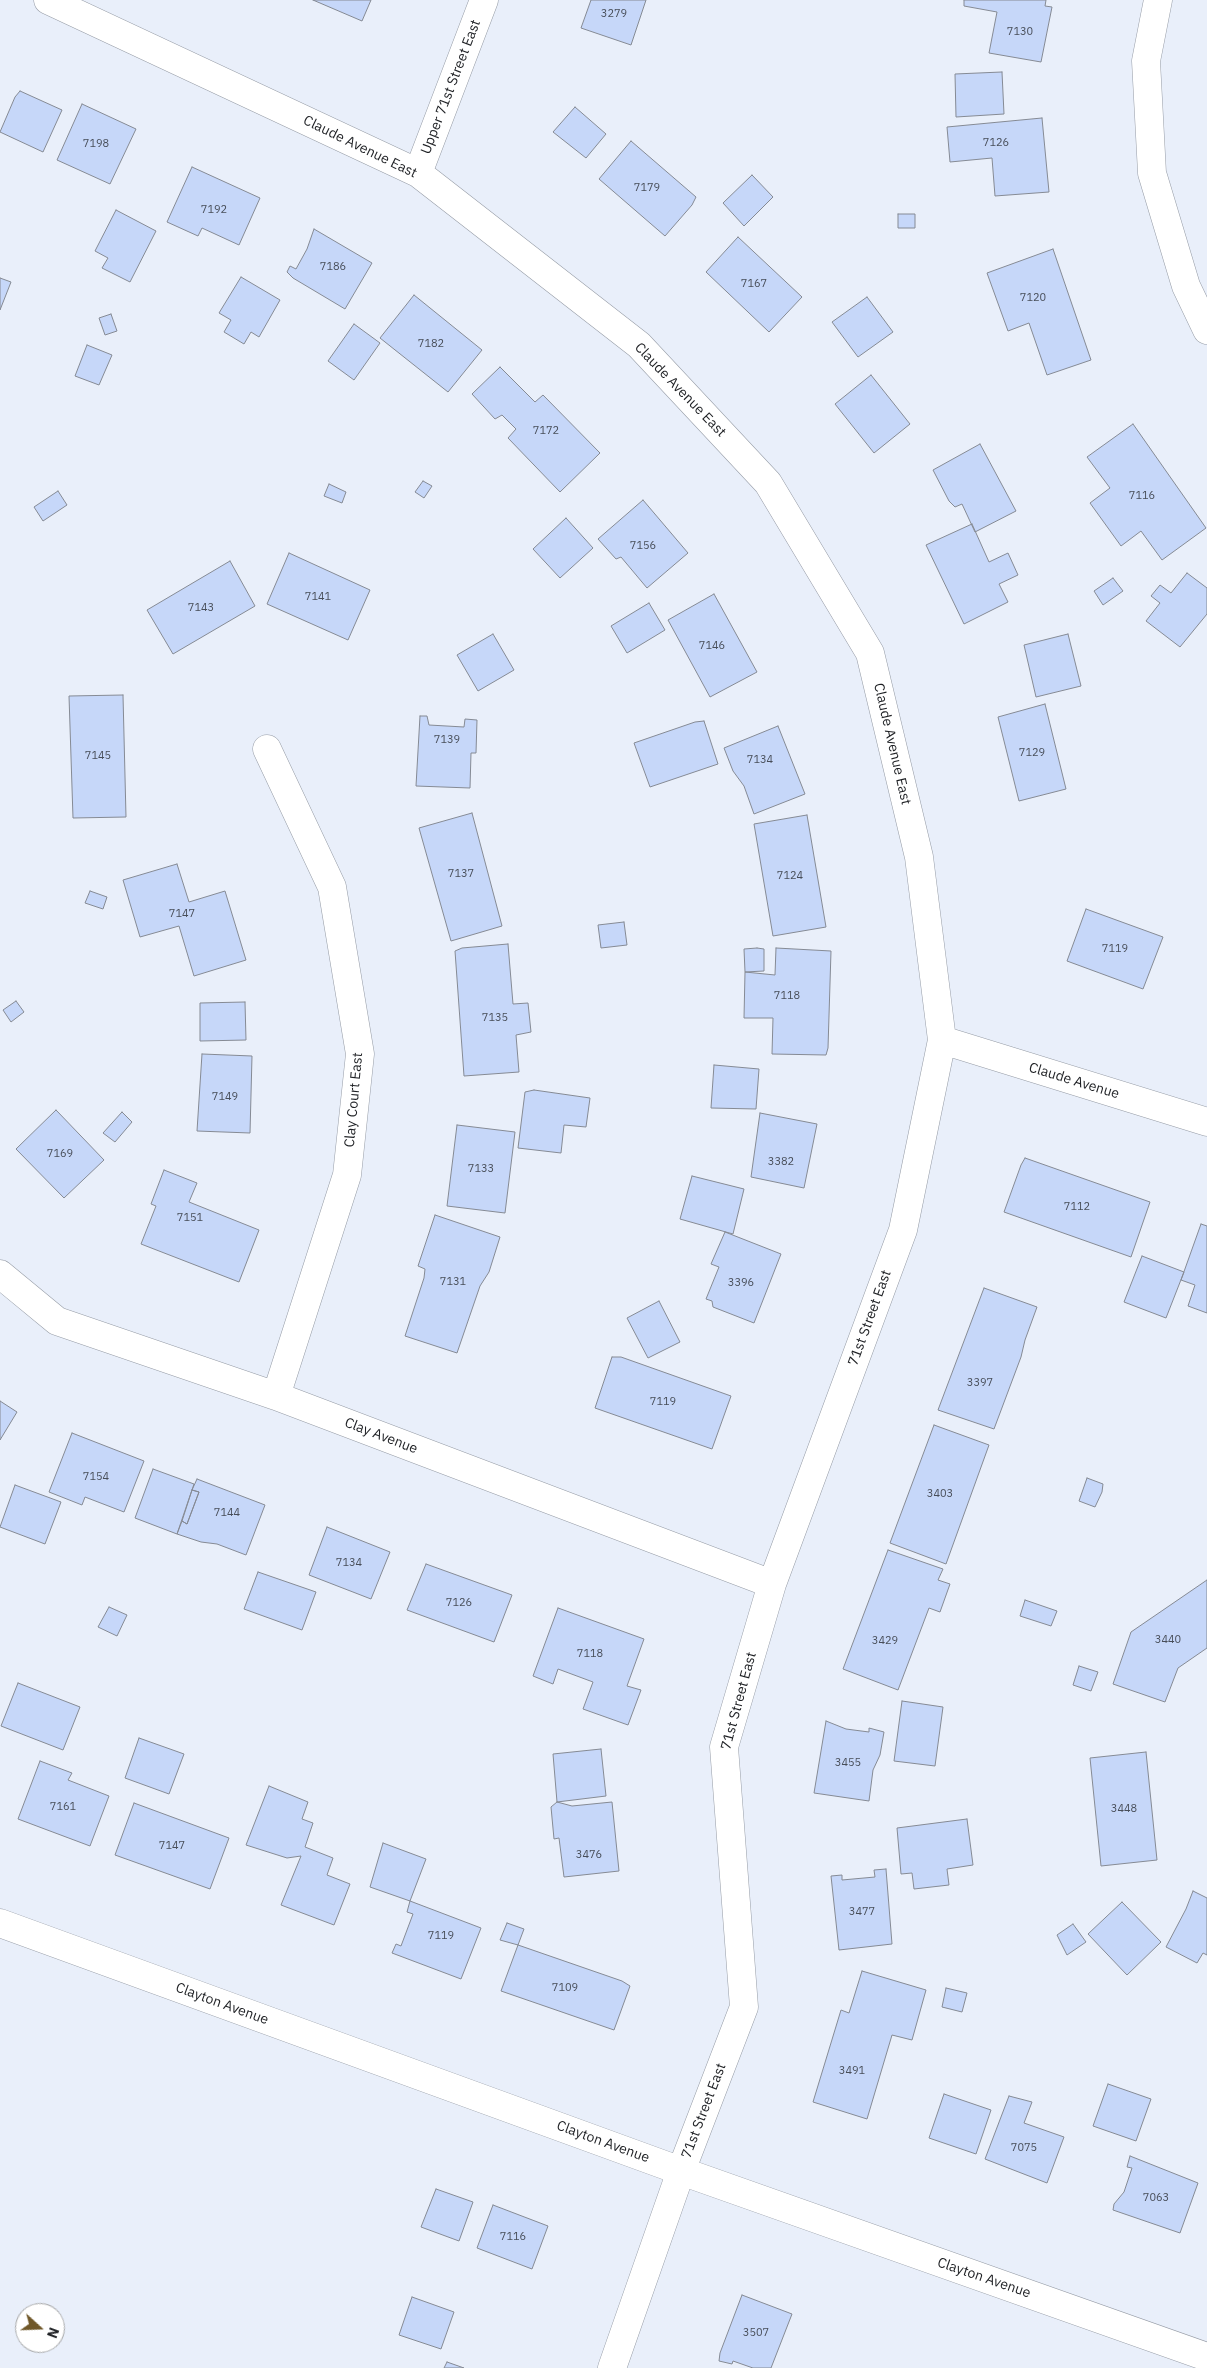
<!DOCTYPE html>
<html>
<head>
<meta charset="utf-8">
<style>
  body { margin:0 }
  #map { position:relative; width:1207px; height:2368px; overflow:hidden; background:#e9effa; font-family:"IBM Plex Sans",sans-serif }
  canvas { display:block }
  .north { position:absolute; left:15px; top:2303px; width:50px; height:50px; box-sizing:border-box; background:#fff; border:1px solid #a5a6a7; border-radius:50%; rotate:110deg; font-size:14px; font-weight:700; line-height:20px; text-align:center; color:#1e2024 }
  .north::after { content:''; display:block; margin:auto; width:18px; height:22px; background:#6f5728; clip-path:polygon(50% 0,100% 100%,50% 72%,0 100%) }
</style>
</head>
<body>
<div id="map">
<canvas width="1207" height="2368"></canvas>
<div class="north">N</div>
</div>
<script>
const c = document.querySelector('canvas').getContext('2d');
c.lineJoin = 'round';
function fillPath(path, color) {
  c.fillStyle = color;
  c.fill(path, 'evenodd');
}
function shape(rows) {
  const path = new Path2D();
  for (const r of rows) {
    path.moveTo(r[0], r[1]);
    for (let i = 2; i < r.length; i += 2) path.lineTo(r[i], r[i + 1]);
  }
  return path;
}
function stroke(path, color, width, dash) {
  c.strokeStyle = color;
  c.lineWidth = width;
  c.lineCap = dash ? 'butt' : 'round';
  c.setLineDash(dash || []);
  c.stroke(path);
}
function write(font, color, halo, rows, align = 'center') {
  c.font = font + ' "IBM Plex Sans",sans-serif';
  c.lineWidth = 4.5;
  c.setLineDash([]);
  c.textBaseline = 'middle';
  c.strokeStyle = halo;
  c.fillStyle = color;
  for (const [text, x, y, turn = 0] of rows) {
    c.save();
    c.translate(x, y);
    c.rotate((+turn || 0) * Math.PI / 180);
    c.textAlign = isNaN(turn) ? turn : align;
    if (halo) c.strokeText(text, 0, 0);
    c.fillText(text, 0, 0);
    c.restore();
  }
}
const building = shape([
  [313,0,371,0,362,21,313,0],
  [591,0,646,0,631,45,581,28,591,0],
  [964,0,1046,0,1045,6,1052,7,1041,62,989,53,997,12,964,6,964,0],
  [1002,72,1004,114,956,117,955,74,1002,72],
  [20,91,62,110,43,152,0,132,15,97,20,91],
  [82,104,136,129,110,184,57,160,82,104],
  [575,107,606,134,586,158,553,132,575,107],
  [1042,118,1049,192,995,196,992,158,950,162,947,127,1042,118],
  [631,141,696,197,692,205,665,236,599,179,631,141],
  [192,167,260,198,239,245,202,228,198,236,167,222,192,167],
  [752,175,773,197,744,226,723,203,752,175],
  [116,210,156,231,130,282,102,268,108,258,95,251,116,210],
  [898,214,915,214,915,228,898,228,898,214],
  [314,229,372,263,345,309,293,278,287,272,290,266,296,269,307,249,314,229],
  [738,237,802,297,769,332,706,272,738,237],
  [1053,249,1091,360,1047,375,1029,323,1008,331,987,273,1053,249],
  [241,277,280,300,259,337,251,332,244,344,224,332,231,320,219,313,241,277],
  [0,278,11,282,0,310,0,278],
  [414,295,482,350,448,392,380,338,414,295],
  [867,297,893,332,858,357,832,322,867,297],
  [111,314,117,331,105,335,99,318,111,314],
  [354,324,380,343,354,380,328,361,354,324],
  [87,345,112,355,99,385,75,376,87,345],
  [500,367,535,402,543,395,600,453,560,492,508,438,516,429,502,415,495,419,472,394,500,367],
  [871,375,910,424,874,453,835,404,871,375],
  [1133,424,1206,528,1162,560,1141,531,1121,546,1090,503,1110,488,1087,457,1133,424],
  [980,444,1016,511,975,532,962,504,955,507,949,501,933,470,980,444],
  [423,481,432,486,424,498,415,492,423,481],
  [329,484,346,492,342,503,324,496,329,484],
  [58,491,67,505,43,521,34,507,58,491],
  [643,500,688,553,647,588,621,557,616,559,598,539,643,500],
  [566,518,593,548,560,578,533,549,566,518],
  [972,524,989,562,1008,553,1018,575,999,584,1008,602,964,624,926,545,972,524],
  [289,553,370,590,348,640,267,604,289,553],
  [230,561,255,606,173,654,147,610,230,561],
  [1187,573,1207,588,1207,614,1180,647,1146,621,1160,603,1151,596,1160,585,1171,593,1187,573],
  [1113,578,1123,591,1103,605,1094,591,1113,578],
  [714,594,757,672,710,697,668,620,714,594],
  [649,603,665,630,627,653,611,626,649,603],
  [493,634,514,670,478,691,457,655,493,634],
  [1068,634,1081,686,1036,697,1024,645,1068,634],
  [123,695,126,817,73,818,69,696,123,695],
  [1045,704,1066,789,1019,801,998,717,1045,704],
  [420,716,427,716,429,725,464,727,465,719,477,720,476,753,471,753,470,788,416,786,420,716],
  [704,721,718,764,650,787,634,743,695,722,704,721],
  [778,726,805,794,754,814,744,786,733,771,724,748,778,726],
  [472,813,502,926,451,941,419,828,472,813],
  [807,815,826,927,773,936,754,824,807,815],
  [177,864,189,902,225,891,246,960,194,976,179,926,140,937,123,880,177,864],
  [90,891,107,897,103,909,85,903,90,891],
  [1086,909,1163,937,1143,989,1067,961,1086,909],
  [624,922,627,945,601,948,598,925,624,922],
  [508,944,513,1004,528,1003,531,1032,516,1035,519,1072,464,1076,455,951,462,948,508,944],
  [757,948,764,949,764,971,745,972,744,949,757,948],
  [776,948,831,951,828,1048,826,1055,772,1054,773,1018,744,1018,745,972,775,975,776,948],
  [16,1001,24,1012,11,1022,3,1010,16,1001],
  [245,1002,246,1040,200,1041,200,1003,245,1002],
  [202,1054,252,1056,250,1133,197,1131,202,1054],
  [714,1065,759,1069,756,1109,711,1108,714,1065],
  [534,1090,590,1098,586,1127,564,1125,561,1153,518,1148,525,1092,534,1090],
  [56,1110,104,1160,64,1198,16,1149,56,1110],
  [122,1112,132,1122,115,1142,103,1133,122,1112],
  [760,1113,817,1124,804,1188,751,1177,760,1113],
  [457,1125,515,1132,505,1213,447,1206,457,1125],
  [1025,1158,1150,1202,1131,1257,1004,1212,1021,1165,1025,1158],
  [164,1170,197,1183,189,1202,259,1230,239,1282,141,1244,156,1206,151,1204,164,1170],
  [692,1176,744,1189,733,1234,680,1219,692,1176],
  [435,1215,500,1237,489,1272,480,1286,457,1353,405,1336,424,1278,425,1269,418,1266,435,1215],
  [1201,1224,1207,1226,1207,1313,1188,1306,1195,1285,1181,1280,1201,1224],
  [725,1232,781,1254,754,1323,713,1307,712,1301,706,1299,719,1267,711,1264,725,1232],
  [1142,1256,1184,1272,1166,1318,1124,1302,1142,1256],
  [984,1288,1037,1307,1025,1340,1021,1357,994,1429,938,1410,984,1288],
  [659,1301,680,1342,648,1358,627,1318,659,1301],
  [612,1357,621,1357,731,1396,712,1449,595,1408,612,1357],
  [0,1401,17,1412,0,1440,0,1401],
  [934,1425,989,1445,946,1564,890,1543,934,1425],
  [72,1433,144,1461,124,1512,85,1497,82,1505,49,1492,72,1433],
  [153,1469,194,1484,177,1534,135,1518,153,1469],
  [1087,1478,1103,1484,1102,1492,1095,1507,1079,1501,1087,1478],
  [197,1479,265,1505,246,1555,217,1544,201,1542,177,1534,182,1521,187,1524,199,1492,192,1490,197,1479],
  [15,1485,61,1502,45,1544,0,1527,15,1485],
  [192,1490,199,1492,187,1524,182,1521,192,1490],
  [327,1527,390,1552,371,1599,309,1575,327,1527],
  [888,1550,943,1569,938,1580,950,1584,940,1612,929,1608,898,1690,843,1669,888,1550],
  [426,1564,512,1595,494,1642,407,1610,426,1564],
  [258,1572,316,1592,302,1630,244,1609,258,1572],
  [1207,1580,1207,1648,1178,1668,1165,1702,1113,1684,1131,1632,1207,1580],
  [1025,1600,1057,1611,1051,1626,1020,1616,1025,1600],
  [109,1607,127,1615,117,1636,98,1627,109,1607],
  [558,1608,644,1639,627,1686,641,1690,628,1725,583,1709,593,1682,558,1669,553,1684,533,1676,558,1608],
  [1079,1666,1098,1672,1091,1691,1073,1685,1079,1666],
  [18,1683,80,1707,63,1750,1,1726,18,1683],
  [902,1701,943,1707,935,1766,894,1761,902,1701],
  [826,1721,846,1729,869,1732,869,1728,884,1732,880,1755,873,1770,869,1801,814,1793,826,1721],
  [139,1738,184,1754,169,1794,125,1778,139,1738],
  [601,1749,606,1796,557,1802,553,1754,601,1749],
  [1146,1752,1157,1860,1101,1866,1090,1758,1146,1752],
  [40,1761,72,1773,68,1780,109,1796,90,1846,18,1819,40,1761],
  [269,1786,308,1802,302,1819,313,1823,305,1847,333,1858,327,1875,350,1884,334,1925,281,1905,301,1856,287,1858,246,1845,269,1786],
  [557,1802,572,1806,612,1802,619,1871,564,1877,559,1838,554,1839,551,1807,557,1802],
  [134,1803,229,1838,210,1889,115,1855,134,1803],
  [967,1819,973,1865,947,1869,949,1885,914,1889,912,1873,901,1874,897,1828,967,1819],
  [383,1843,426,1859,410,1901,370,1887,383,1843],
  [886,1869,892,1944,839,1950,831,1876,842,1875,842,1880,875,1877,874,1870,886,1869],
  [1193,1891,1207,1898,1207,1955,1203,1953,1197,1963,1166,1947,1186,1909,1193,1891],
  [410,1901,481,1928,461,1979,392,1953,396,1944,401,1946,413,1914,407,1912,410,1901],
  [1122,1902,1161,1942,1127,1975,1088,1934,1122,1902],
  [507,1923,524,1929,518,1945,500,1940,507,1923],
  [1073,1924,1086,1942,1067,1955,1057,1935,1073,1924],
  [518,1945,622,1981,630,1986,614,2030,501,1991,518,1945],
  [862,1971,926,1990,912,2040,892,2035,867,2119,813,2102,841,2010,849,2013,862,1971],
  [946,1988,967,1993,962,2012,942,2007,946,1988],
  [1108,2084,1151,2099,1136,2141,1093,2126,1108,2084],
  [944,2094,991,2110,976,2154,929,2138,944,2094],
  [1009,2096,1032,2102,1024,2123,1064,2137,1047,2183,985,2159,1009,2096],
  [1130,2156,1198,2183,1180,2233,1113,2210,1114,2204,1124,2192,1132,2168,1127,2167,1130,2156],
  [436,2189,473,2202,459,2241,421,2227,436,2189],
  [493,2205,548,2226,532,2269,477,2248,493,2205],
  [742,2295,792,2314,771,2368,753,2368,733,2361,732,2364,719,2361,720,2353,742,2295],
  [412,2297,454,2312,441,2349,399,2335,412,2297],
  [447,2362,464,2368,444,2368,447,2362]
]);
const minor = shape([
  [48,0,418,173,639,345,768,483,870,653,919,857,942,1040,903,1230,772,1584,724,1747,744,2007,681,2171,612,2368],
  [1158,0,1146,61,1152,173,1186,286,1207,330],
  [418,173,484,0],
  [267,749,332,887,360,1054,347,1175,276,1396],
  [942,1040,1207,1122],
  [0,1274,57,1321,276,1396,772,1584],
  [0,1923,681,2171,1207,2357]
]);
const numberNames = [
  ["3279",614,14],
  ["7130",1020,32],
  ["7126",996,143],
  ["7198",96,144],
  ["7179",647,188],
  ["7192",214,210],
  ["7186",333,267],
  ["7167",754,284],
  ["7120",1033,298],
  ["7182",431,344],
  ["7172",546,431],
  ["7116",1142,496],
  ["7156",643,546],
  ["7141",318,597],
  ["7143",201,608],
  ["7146",712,646],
  ["7139",447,740],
  ["7129",1032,753],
  ["7145",98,756],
  ["7134",760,760],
  ["7137",461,874],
  ["7124",790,876],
  ["7147",182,914],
  ["7119",1115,949],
  ["7118",787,996],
  ["7135",495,1018],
  ["7149",225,1097],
  ["7169",60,1154],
  ["3382",781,1162],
  ["7133",481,1169],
  ["7112",1077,1207],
  ["7151",190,1218],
  ["7131",453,1282],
  ["3396",741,1283],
  ["3397",980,1383],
  ["7119",663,1402],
  ["7154",96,1477],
  ["3403",940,1494],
  ["7144",227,1513],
  ["7134",349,1563],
  ["7126",459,1603],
  ["3440",1168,1640],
  ["3429",885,1641],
  ["7118",590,1654],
  ["3455",848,1763],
  ["7161",63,1807],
  ["3448",1124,1809],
  ["7147",172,1846],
  ["3476",589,1855],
  ["3477",862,1912],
  ["7119",441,1936],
  ["7109",565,1988],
  ["3491",852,2071],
  ["7075",1024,2148],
  ["7063",1156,2198],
  ["7116",513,2237],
  ["3507",756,2333]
];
const streetNames = [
  ["Upper 71st Street East",451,87,-69],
  ["Claude Avenue East",360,147,26],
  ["Claude Avenue East",680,390,46],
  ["Claude Avenue East",892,744,77],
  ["Claude Avenue",1074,1081,17],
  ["Clay Court East",354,1100,-85],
  ["71st Street East",870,1318,-70],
  ["Clay Avenue",381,1436,21],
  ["71st Street East",739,1701,-75],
  ["Clayton Avenue",222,2004,20],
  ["71st Street East",704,2111,-69],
  ["Clayton Avenue",603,2142,20],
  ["Clayton Avenue",984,2278,19]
];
fillPath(building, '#c6d7f9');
stroke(building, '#858a94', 1);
stroke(minor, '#969ca6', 29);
stroke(minor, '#fff', 28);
write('11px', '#484e59', null, numberNames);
write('14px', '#1e2024', '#fff', streetNames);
</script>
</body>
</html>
